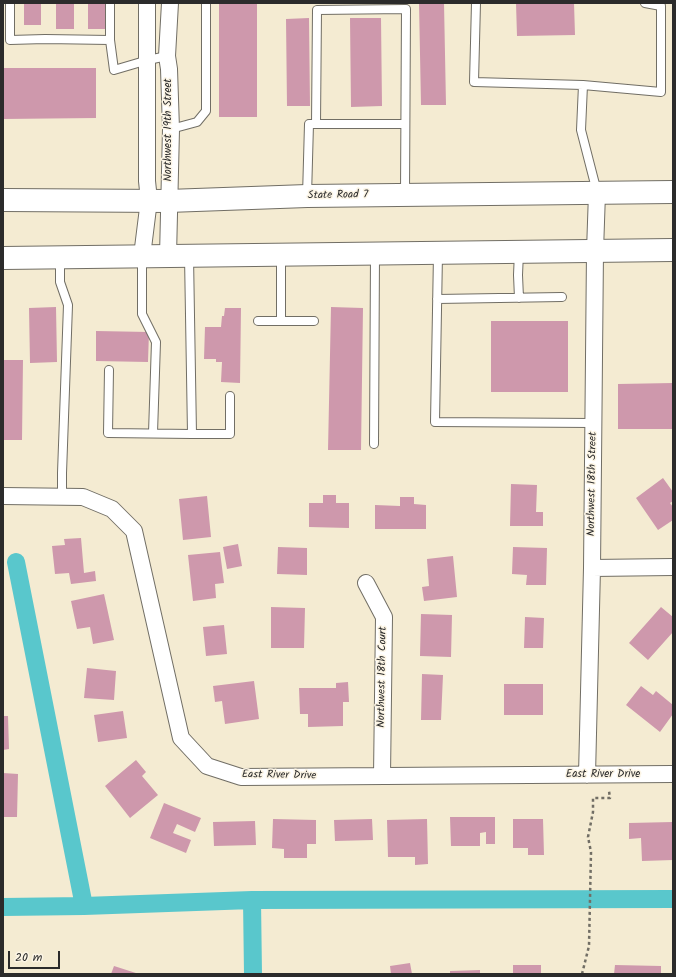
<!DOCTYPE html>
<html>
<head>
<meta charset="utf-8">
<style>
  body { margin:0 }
  #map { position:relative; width:676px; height:977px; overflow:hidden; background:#f4ebd2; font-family:Kalam,sans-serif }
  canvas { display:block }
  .frame { position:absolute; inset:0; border:4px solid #2b2b2b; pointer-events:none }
  .scale { position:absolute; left:8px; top:951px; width:52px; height:18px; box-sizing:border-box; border:2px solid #2b2b2b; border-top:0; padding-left:5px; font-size:12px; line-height:14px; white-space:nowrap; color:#2b2b2b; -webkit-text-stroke:3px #fcf5e5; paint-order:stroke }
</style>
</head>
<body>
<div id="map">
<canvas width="676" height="977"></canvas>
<div class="frame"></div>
<div class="scale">20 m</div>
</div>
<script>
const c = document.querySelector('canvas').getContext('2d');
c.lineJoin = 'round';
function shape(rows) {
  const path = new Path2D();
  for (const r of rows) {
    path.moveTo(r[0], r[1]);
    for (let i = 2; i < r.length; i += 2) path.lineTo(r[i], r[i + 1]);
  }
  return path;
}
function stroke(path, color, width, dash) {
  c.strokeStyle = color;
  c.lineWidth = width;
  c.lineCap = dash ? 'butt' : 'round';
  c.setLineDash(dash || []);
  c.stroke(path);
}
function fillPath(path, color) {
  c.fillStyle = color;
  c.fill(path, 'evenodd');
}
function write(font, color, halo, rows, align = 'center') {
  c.font = font + ' Kalam,sans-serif';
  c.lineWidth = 3;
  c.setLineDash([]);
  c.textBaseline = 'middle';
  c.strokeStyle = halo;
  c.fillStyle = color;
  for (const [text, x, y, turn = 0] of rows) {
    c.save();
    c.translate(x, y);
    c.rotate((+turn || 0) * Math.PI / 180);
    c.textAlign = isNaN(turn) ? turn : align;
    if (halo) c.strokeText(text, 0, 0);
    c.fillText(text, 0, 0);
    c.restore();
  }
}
const canal = shape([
  [16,562,84,906],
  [252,900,253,974],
  [3,907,84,906,252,900,673,899]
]);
const building = shape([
  [24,3,41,3,41,25,24,25],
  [56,3,74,3,74,29,56,29],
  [88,3,105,3,105,29,88,29],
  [219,3,257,3,257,117,219,117],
  [419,3,444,3,446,105,421,105],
  [516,3,574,3,575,35,517,36],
  [309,18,310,106,287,106,286,19],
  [350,18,381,18,382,106,351,107],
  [3,68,96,68,96,118,3,119],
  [56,307,57,362,30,363,29,308],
  [331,307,363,308,361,450,328,450],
  [225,308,241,308,240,383,221,382,222,362,216,362,216,359,204,359,205,327,221,327,222,316,224,316],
  [491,321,568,321,568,392,491,392],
  [96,331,149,332,148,362,96,361],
  [3,360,23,360,22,440,3,440],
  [673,383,673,429,618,429,618,384],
  [663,478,673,492,673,501,670,503,673,507,673,520,658,530,636,498],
  [511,484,537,485,536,512,543,512,543,526,510,526],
  [323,495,336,495,336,503,349,503,349,528,309,527,309,503,323,503],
  [207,496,211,537,183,540,179,499],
  [400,497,414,497,414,504,426,505,426,529,375,529,375,505,400,506],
  [81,538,84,573,95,571,96,581,71,584,69,573,55,574,52,546,65,545,64,539],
  [238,544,242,566,227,569,223,547],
  [278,547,307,548,307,575,277,574],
  [513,547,547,548,546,585,526,585,527,575,512,574],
  [220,552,224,583,215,584,216,598,193,601,188,555],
  [453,556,457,597,424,601,422,587,429,586,427,559],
  [104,594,114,640,93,644,90,627,77,629,71,601],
  [271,607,305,608,304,648,271,648],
  [661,607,673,617,673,632,648,660,629,643],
  [421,614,452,615,451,657,420,656],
  [525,617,544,618,543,648,524,648],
  [224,625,227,654,206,656,203,627],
  [87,668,116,671,114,700,84,698],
  [422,674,443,675,441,720,421,720],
  [254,681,259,719,225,724,222,701,215,702,213,686],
  [348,682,349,702,343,702,343,726,308,727,308,714,300,714,299,688,336,688,336,683],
  [504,684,543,684,543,715,504,715],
  [641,686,653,695,656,691,673,705,673,714,660,732,626,705],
  [123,711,127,738,98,742,94,715],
  [3,716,8,716,9,749,3,750],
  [136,760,146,772,142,776,158,795,130,818,105,786],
  [3,773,18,774,17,817,3,817],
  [164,803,201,818,195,832,177,824,173,833,191,840,186,853,150,838],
  [450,817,495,817,495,844,486,844,486,832,480,833,480,846,451,846],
  [273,819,316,820,316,844,307,844,307,858,284,858,284,849,272,848],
  [372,819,373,840,335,841,334,820],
  [427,819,428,864,415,865,415,857,388,857,387,820],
  [513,819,543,819,544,855,528,855,528,848,513,848],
  [255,821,256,845,214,846,213,822],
  [673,822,673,860,642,861,641,838,629,839,629,823],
  [410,963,412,974,391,974,390,966],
  [513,965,541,965,541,974,513,974],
  [615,965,661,966,661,974,614,974],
  [114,966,139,974,111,974],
  [480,970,480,974,450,974,450,971]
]);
const path = shape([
  [582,974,589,946,591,852,588,837,593,812,593,798,610,798,609,791]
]);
const service = shape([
  [10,3,10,40,45,39,110,40],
  [110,3,110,40,114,70,148,60,167,56],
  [476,3,474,82,583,85,661,92,661,6,645,3],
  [583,85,581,130,597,192],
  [316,124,317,10,406,9,405,194],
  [171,129,197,122,206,111,206,3],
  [307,196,309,124,405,124],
  [438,254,435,422,593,423],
  [142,257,142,314,156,342,153,433],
  [60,258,60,282,68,305,62,473,62,497],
  [519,298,518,275,519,252],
  [437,299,562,297],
  [258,321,281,321,281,255],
  [281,321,314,321],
  [109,370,108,433,192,434,189,256],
  [192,434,230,434,230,396],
  [374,444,375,254]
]);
const minor = shape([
  [142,256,149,200,147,181,147,3],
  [168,256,171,129,169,69,167,56,170,3],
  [3,496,83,497,112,509,134,531,181,738,207,766,241,777,673,774],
  [592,568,673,567],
  [366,583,384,617,382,776],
  [587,775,592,568,595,251,597,193]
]);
const primary = shape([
  [3,200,168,201,307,196,673,192],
  [3,258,673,250]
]);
const streetNames = [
  ["Northwest 19th Street",169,130,-90],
  ["State Road 7",338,196,-1],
  ["Northwest 18th Street",593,484,-89],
  ["Northwest 18th Court",383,677,-89],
  ["East River Drive",603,775],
  ["East River Drive",279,776,1]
];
stroke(canal, '#59c7cc', 18);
fillPath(building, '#ce98ac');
stroke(service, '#716e65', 10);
stroke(minor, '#716e65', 18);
stroke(primary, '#716e65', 24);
stroke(path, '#716e65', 2.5, [3, 3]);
stroke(service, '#fff', 8);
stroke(minor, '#fff', 16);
stroke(primary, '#fff', 22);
write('11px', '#2b2b2b', '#fcf5e5', streetNames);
</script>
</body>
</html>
